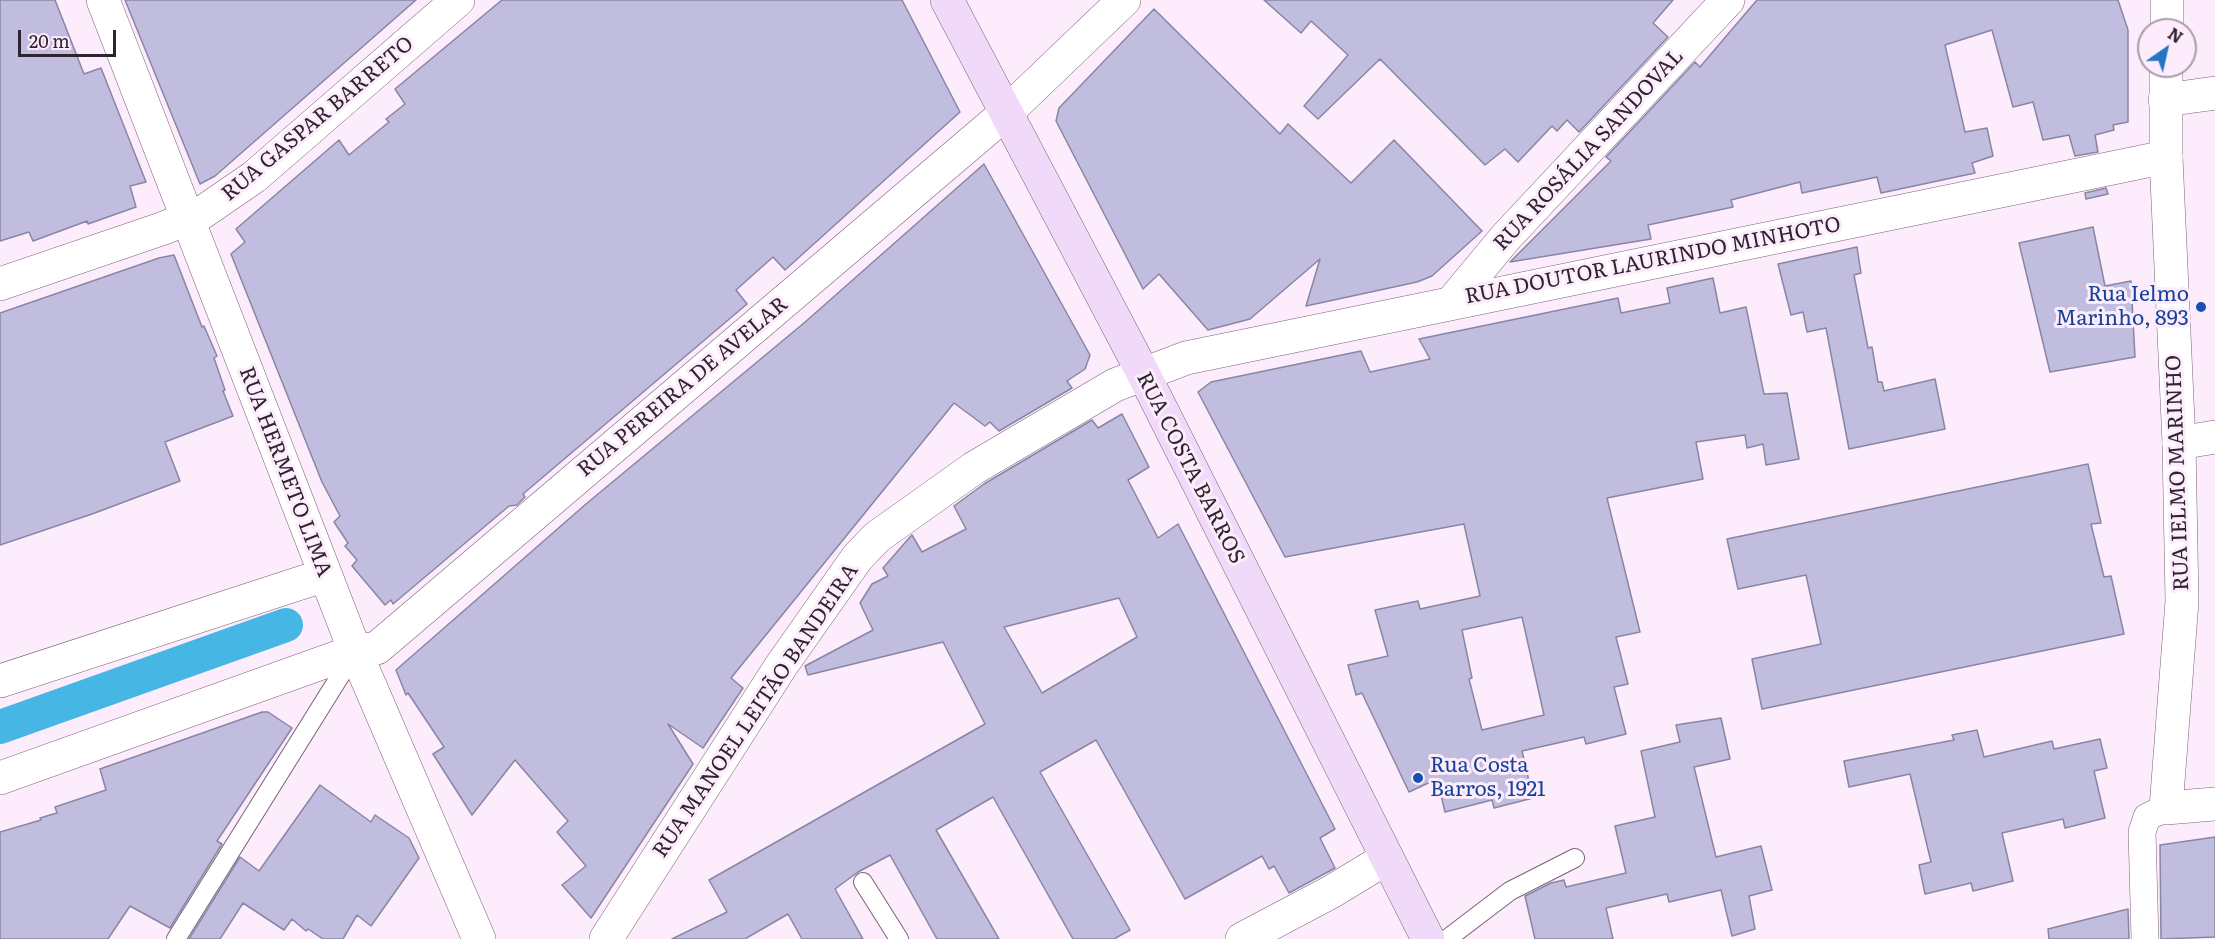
<!DOCTYPE html>
<html>
<head>
<meta charset="utf-8">
<style>
  body { margin:0 }
  #map { position:relative; width:2215px; height:939px; overflow:hidden; background:#fdecfc; font-family:Literata,serif }
  canvas { display:block }
  .north { position:absolute; left:2137px; top:18px; width:60px; height:60px; box-sizing:border-box; background:#fdecfc; border:2px solid #aa9caa; border-radius:50%; rotate:34deg; font-size:16px; font-weight:700; line-height:24px; text-align:center; color:#2e242e }
  .north::after { content:''; display:block; margin:auto; width:21px; height:27px; background:#2177c5; clip-path:polygon(50% 0,100% 100%,50% 72%,0 100%) }
  .scale { position:absolute; left:18px; top:30px; width:98px; height:27px; box-sizing:border-box; border:3px solid #2e242e; border-top:0; padding-left:8px; font-size:18px; line-height:21px; white-space:nowrap; color:#2e242e; -webkit-text-stroke:4px #fdecfc; paint-order:stroke }
</style>
</head>
<body>
<div id="map">
<canvas width="2215" height="939"></canvas>
<div class="north">N</div>
<div class="scale">20 m</div>
</div>
<script>
const c = document.querySelector('canvas').getContext('2d');
c.lineJoin = 'round';
function shape(rows) {
  const path = new Path2D();
  for (const r of rows) {
    path.moveTo(r[0], r[1]);
    for (let i = 2; i < r.length; i += 2) path.lineTo(r[i], r[i + 1]);
  }
  return path;
}
function stroke(path, color, width, dash) {
  c.strokeStyle = color;
  c.lineWidth = width;
  c.lineCap = dash ? 'butt' : 'round';
  c.setLineDash(dash || []);
  c.stroke(path);
}
function fillPath(path, color) {
  c.fillStyle = color;
  c.fill(path, 'evenodd');
}
function write(font, color, halo, rows, align = 'center') {
  c.font = font + ' Literata,serif';
  c.lineWidth = 6;
  c.setLineDash([]);
  c.textBaseline = 'middle';
  c.strokeStyle = halo;
  c.fillStyle = color;
  for (const [text, x, y, turn = 0] of rows) {
    c.save();
    c.translate(x, y);
    c.rotate((+turn || 0) * Math.PI / 180);
    c.textAlign = isNaN(turn) ? turn : align;
    if (halo) c.strokeText(text, 0, 0);
    c.fillText(text, 0, 0);
    c.restore();
  }
}
const canal = shape([
  [0,727,286,625]
]);
const building = shape([
  [0,0,55,0,84,74,101,68,146,182,130,186,136,207,88,224,87,221,33,241,29,232,0,241,0,0],
  [125,0,416,0,215,176,200,184,125,0],
  [502,0,902,0,960,112,785,270,773,257,736,290,747,304,523,494,525,497,517,505,509,506,393,604,391,600,385,605,352,566,357,560,345,546,348,543,334,522,340,516,322,482,231,254,245,242,236,229,339,140,349,155,389,122,386,119,405,104,395,89,502,0],
  [1264,0,1673,0,1653,23,1668,37,1579,132,1567,120,1557,131,1552,126,1518,162,1505,149,1485,165,1380,59,1318,119,1304,106,1348,55,1311,21,1301,33,1264,0],
  [1757,0,2118,0,2128,30,2128,122,2113,125,2114,130,2095,135,2098,152,2075,156,2069,135,2043,140,2033,102,2013,107,1992,30,1945,45,1965,132,1987,128,1993,156,1972,163,1975,173,1881,193,1877,177,1802,193,1800,182,1731,200,1733,207,1648,225,1651,239,1510,262,1611,161,1606,157,1695,62,1700,67,1757,0],
  [1154,9,1280,134,1288,124,1351,183,1394,140,1482,231,1432,276,1417,282,1306,306,1320,259,1250,319,1208,330,1159,274,1143,289,1056,121,1059,108,1154,9],
  [984,164,1090,355,1085,369,1067,381,1072,388,999,431,990,422,985,426,954,403,731,678,743,688,703,748,668,724,693,764,591,918,562,885,586,866,557,832,568,821,515,760,472,815,433,754,444,747,408,693,406,695,396,670,586,504,804,323,984,164],
  [2106,188,2108,194,2086,199,2085,193,2106,188],
  [2093,227,2105,286,2131,281,2135,357,2050,372,2019,243,2093,227],
  [1857,247,1861,273,1854,275,1868,348,1872,347,1878,382,1882,382,1884,391,1935,379,1945,429,1849,449,1826,328,1807,332,1803,312,1791,315,1778,264,1857,247],
  [174,255,202,327,204,326,217,356,214,358,225,390,223,391,233,416,165,442,180,481,92,514,0,545,0,313,159,258,174,255],
  [1713,278,1720,313,1746,307,1764,394,1787,393,1799,459,1766,465,1763,444,1747,448,1745,435,1696,442,1703,479,1607,498,1640,632,1616,637,1628,684,1614,687,1626,734,1586,744,1584,737,1522,751,1533,798,1494,808,1492,800,1445,812,1437,779,1409,792,1362,693,1356,695,1348,665,1388,656,1375,610,1418,601,1420,609,1480,596,1464,524,1285,557,1198,392,1211,382,1361,351,1370,372,1430,359,1419,339,1618,298,1621,313,1670,303,1667,288,1713,278],
  [1522,617,1544,715,1482,730,1469,679,1472,678,1462,630,1522,617],
  [1122,414,1149,467,1128,480,1158,538,1178,524,1335,829,1320,838,1335,868,1289,893,1274,866,1269,869,1262,856,1185,899,1096,740,1040,772,1130,930,1114,939,1073,939,993,797,936,830,999,939,937,939,890,855,858,872,835,889,863,939,802,939,788,914,745,939,672,939,727,912,709,880,985,724,943,642,808,675,805,666,873,630,860,603,872,584,888,576,883,568,910,537,912,535,922,552,966,529,954,506,984,484,1092,420,1098,428,1122,414],
  [1119,598,1137,637,1042,693,1004,627,1119,598],
  [2088,464,2101,523,2091,524,2104,577,2111,576,2124,634,1762,709,1752,659,1821,644,1806,575,1738,589,1727,539,2088,464],
  [262,712,268,712,292,728,217,841,222,844,170,928,130,906,108,939,0,939,0,832,41,820,40,818,57,813,55,807,106,790,100,769,262,712],
  [1721,718,1730,759,1694,767,1716,857,1761,846,1772,890,1749,896,1755,929,1732,936,1721,890,1669,902,1667,894,1606,908,1613,939,1535,939,1525,896,1551,883,1564,880,1566,887,1626,873,1615,826,1655,817,1641,751,1680,742,1676,725,1721,718],
  [1977,730,1984,757,2052,741,2054,749,2100,739,2107,768,2094,771,2105,818,2065,828,2063,819,2002,833,2013,881,1973,891,1971,883,1925,894,1919,865,1931,862,1910,774,1849,787,1844,761,1954,740,1952,735,1977,730],
  [320,785,371,822,375,815,409,838,419,858,371,926,357,915,343,939,323,939,308,929,306,931,292,919,284,930,243,903,220,939,189,939,240,857,259,871,320,785],
  [2215,837,2215,937,2161,939,2160,845,2215,837],
  [2128,909,2129,939,2049,939,2048,929,2128,909]
]);
const service = shape([
  [863,882,899,939],
  [176,939,355,652],
  [1447,939,1510,891,1575,858]
]);
const pedestrian = shape([
  [2145,939,2142,832,2147,817,2166,808]
]);
const minor = shape([
  [2165,100,2215,93],
  [0,284,164,228,203,212,254,177,458,0],
  [1452,302,1506,237,1728,0],
  [2179,443,2215,437],
  [479,939,355,651,377,648,1006,113,1124,0],
  [606,939,781,666,857,558,877,537,974,468,1115,385,1186,358,2166,157],
  [1242,939,1331,892,1387,858]
]);
const tertiary = shape([
  [2167,30,2167,0],
  [2166,66,2166,157,2179,443,2182,601,2166,808,2215,804],
  [0,681,325,575],
  [0,778,355,651,103,0]
]);
const secondary = shape([
  [947,0,1143,373,1428,939]
]);
const markers = [
  [2201,307,6,"#1a4fb4"],
  [1418,778,6,"#1a4fb4"]
];
const streetNames = [
  ["RUA GASPAR BARRETO",318,119,-40],
  ["RUA ROSÁLIA SANDOVAL",1589,150,-47],
  ["RUA DOUTOR LAURINDO MINHOTO",1653,261,-11],
  ["RUA PEREIRA DE AVELAR",683,387,-40],
  ["RUA COSTA BARROS",1190,468,63],
  ["RUA HERMETO LIMA",285,472,69],
  ["RUA IELMO MARINHO",2178,473,-92],
  ["RUA MANOEL LEITÃO BANDEIRA",756,711,-56]
];
const transitNames = [
  ["Rua Ielmo",2189,295],
  ["Marinho, 893",2189,319],
  ["Rua Costa",1430,766,"left"],
  ["Barros, 1921",1430,790,"left"]
];
stroke(canal, '#46b7e4', 34);
fillPath(building, '#c1bdde');
stroke(building, '#8985a4', 1.5);
stroke(service, '#7b627a', 20);
stroke(pedestrian, '#7b627a', 28);
stroke(minor, '#7b627a', 34);
stroke(tertiary, '#7b627a', 34);
stroke(secondary, '#7b627a', 34);
stroke(service, '#fff', 18);
stroke(pedestrian, '#fff', 27);
stroke(minor, '#fff', 33);
stroke(tertiary, '#fff', 33);
stroke(secondary, '#f1daf9', 33);
for (const [x, y, r, color] of markers) {
  const dot = new Path2D();
  dot.arc(x, y, r, 0, 2 * Math.PI);
  c.fillStyle = color;
  c.fill(dot);
  stroke(dot, '#fdecfc', 2);
}
write('21px', '#2e242e', '#fdecfc', streetNames);
write('21px', '#164399', '#fdecfc', transitNames, 'right');
</script>
</body>
</html>
